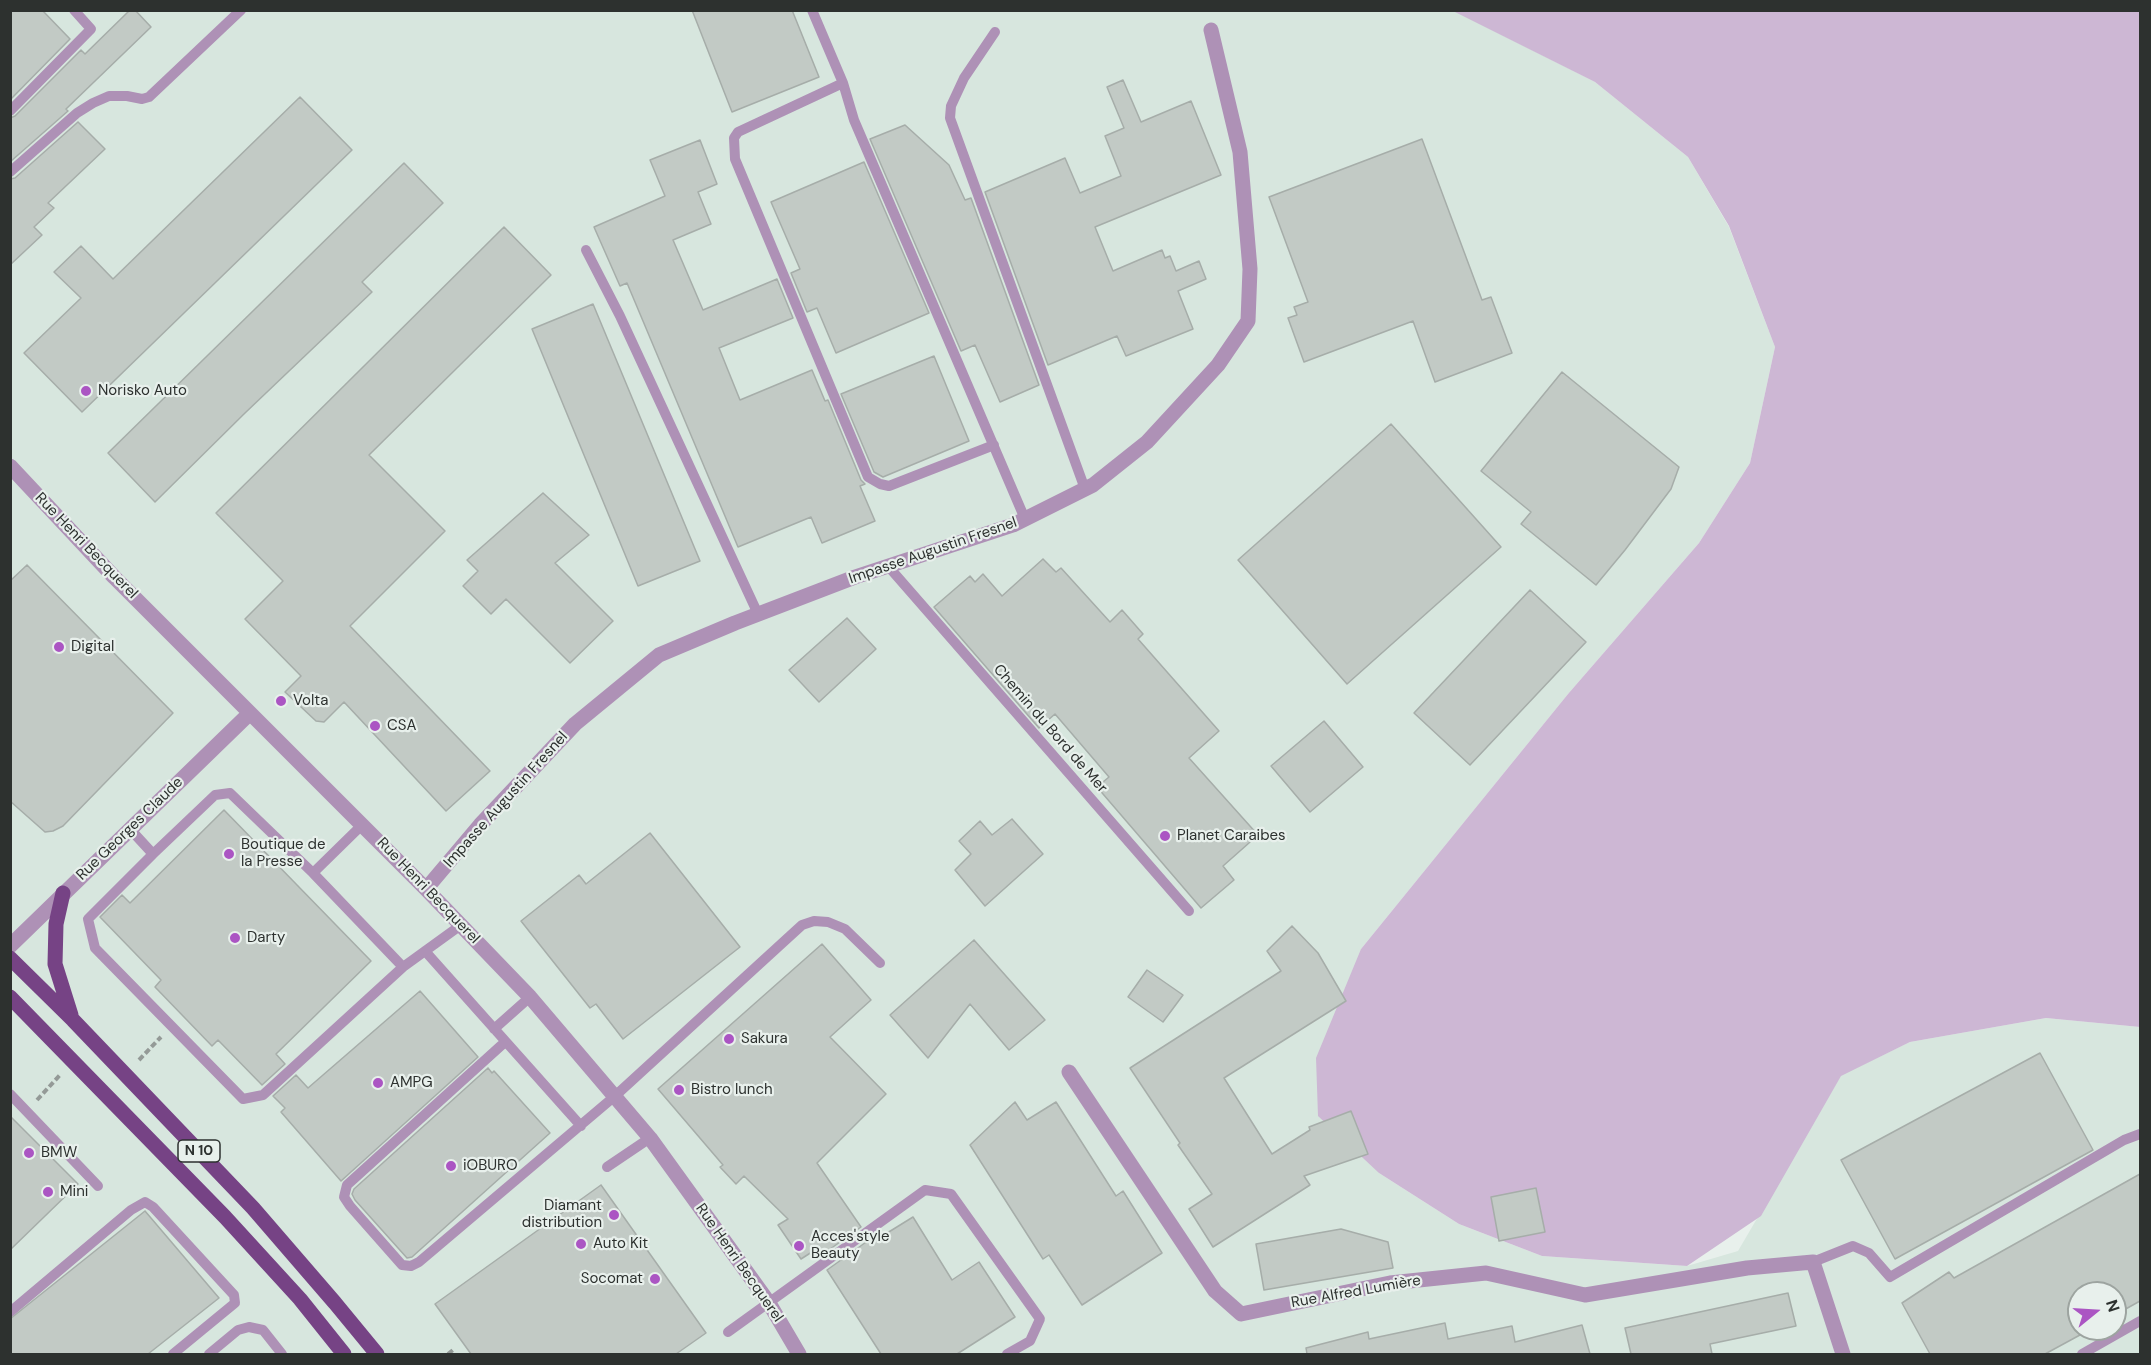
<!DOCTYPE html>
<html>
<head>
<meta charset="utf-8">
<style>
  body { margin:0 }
  #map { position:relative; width:2151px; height:1365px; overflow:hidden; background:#e8f0ec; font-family:"DM Sans",sans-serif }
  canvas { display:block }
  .frame { position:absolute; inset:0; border:12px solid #2d312f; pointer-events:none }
  .north { position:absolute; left:2067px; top:1281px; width:60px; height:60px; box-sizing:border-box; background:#e8f0ec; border:2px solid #9da4a0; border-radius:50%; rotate:72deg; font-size:16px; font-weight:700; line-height:24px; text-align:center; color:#2d312f }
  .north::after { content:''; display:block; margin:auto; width:21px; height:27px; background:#ab55c3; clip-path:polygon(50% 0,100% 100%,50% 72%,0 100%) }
</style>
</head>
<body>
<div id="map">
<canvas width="2151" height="1365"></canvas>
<div class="frame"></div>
<div class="north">N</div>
</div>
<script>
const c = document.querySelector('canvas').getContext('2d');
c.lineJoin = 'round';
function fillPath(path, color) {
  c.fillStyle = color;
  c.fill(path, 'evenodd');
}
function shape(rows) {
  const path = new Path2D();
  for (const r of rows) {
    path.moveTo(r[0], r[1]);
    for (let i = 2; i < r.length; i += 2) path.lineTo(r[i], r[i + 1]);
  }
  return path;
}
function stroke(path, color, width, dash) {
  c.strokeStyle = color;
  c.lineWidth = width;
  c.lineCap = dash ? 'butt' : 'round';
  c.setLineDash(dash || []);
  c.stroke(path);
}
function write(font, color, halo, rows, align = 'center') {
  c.font = font + ' "DM Sans",sans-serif';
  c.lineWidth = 4.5;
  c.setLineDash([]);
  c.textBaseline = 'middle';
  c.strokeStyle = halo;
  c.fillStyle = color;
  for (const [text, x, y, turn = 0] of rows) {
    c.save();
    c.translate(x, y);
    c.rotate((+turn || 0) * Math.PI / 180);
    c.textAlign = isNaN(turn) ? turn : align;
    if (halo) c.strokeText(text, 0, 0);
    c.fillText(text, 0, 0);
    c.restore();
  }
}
const built = shape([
  [1453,10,1595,82,1688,157,1729,227,1775,347,1750,463,1699,543,1568,694,1361,949,1379,1173,1459,1224,1542,1256,1687,1266,1738,1251,1841,1075,1910,1042,2046,1018,2140,1027,2140,1354,11,1354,10,11],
  [2079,1293,2115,1293,2115,1329,2079,1329]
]);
const green = shape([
  [1453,11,2140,11,2140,1027,2046,1018,1910,1042,1841,1076,1761,1216,1687,1266,1542,1256,1459,1224,1379,1173,1318,1116,1316,1058,1361,949,1568,694,1699,543,1750,463,1775,347,1729,226,1688,157,1595,82]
]);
const building = shape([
  [10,10,42,10,70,39,10,100,10,10],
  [130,10,135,10,151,27,66,109,68,111,10,162,10,118,15,116,81,50,85,54,130,10],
  [692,10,792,10,819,77,732,112,692,10],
  [1123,80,1141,122,1191,101,1221,175,1095,227,1113,271,1162,250,1165,258,1170,256,1176,271,1199,261,1206,279,1178,291,1193,329,1126,356,1117,336,1048,365,985,192,1065,158,1080,193,1121,176,1105,136,1124,128,1107,87,1123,80],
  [300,97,352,150,82,412,24,353,81,298,54,272,81,246,113,279,300,97],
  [78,122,105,149,48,203,54,208,34,227,42,235,10,265,10,179,15,178,78,122],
  [905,125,949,165,965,200,971,198,1039,385,1000,402,975,345,961,351,870,139,905,125],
  [1422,139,1482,300,1491,297,1512,353,1435,382,1413,321,1304,362,1288,318,1297,315,1294,307,1308,302,1269,197,1422,139],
  [700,140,717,184,698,192,711,224,673,240,703,310,777,279,793,318,719,348,740,400,812,370,825,401,828,400,861,480,865,484,860,486,875,521,822,543,811,517,738,547,627,283,620,286,594,227,665,196,650,160,700,140],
  [864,162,929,313,836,353,817,308,807,312,791,273,800,269,771,202,864,162],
  [404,163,443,203,362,282,372,292,245,413,155,502,108,453,404,163],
  [504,227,551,275,369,455,445,531,350,626,490,771,446,811,344,702,324,722,316,721,285,692,301,676,245,619,283,581,216,513,504,227],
  [593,304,700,561,638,586,532,329,593,304],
  [934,356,969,441,883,477,874,472,841,394,934,356],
  [1562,372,1679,467,1671,489,1625,550,1596,585,1521,524,1531,512,1481,471,1562,372],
  [1391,424,1501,547,1347,684,1238,560,1391,424],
  [543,493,589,535,555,563,613,621,570,663,506,599,491,614,463,586,478,571,467,560,543,493],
  [1043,559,1056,572,1061,568,1110,622,1122,610,1143,634,1138,639,1219,731,1189,758,1258,835,1223,866,1234,880,1201,908,1097,787,1109,777,1055,714,1039,728,934,607,970,576,975,582,983,574,1002,596,1043,559],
  [27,565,173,713,63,826,53,831,45,832,10,801,10,581,27,565],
  [1530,590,1586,642,1470,765,1414,713,1530,590],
  [847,618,876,649,819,702,789,670,847,618],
  [1324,721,1363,767,1310,812,1271,766,1324,721],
  [224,810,371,961,276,1054,285,1064,262,1085,218,1040,212,1046,155,987,161,980,100,917,122,895,130,903,224,810],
  [1012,819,1043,854,985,906,955,870,971,854,959,841,980,821,992,835,1012,819],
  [650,833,740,947,623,1039,596,1004,590,1008,521,921,579,875,586,884,650,833],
  [1292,926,1318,953,1346,1001,1224,1078,1272,1154,1310,1130,1309,1127,1351,1111,1368,1154,1304,1176,1310,1185,1213,1247,1189,1209,1212,1194,1178,1145,1180,1143,1130,1068,1281,971,1267,951,1292,926],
  [974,940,1045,1020,1009,1050,970,1004,928,1058,890,1015,974,940],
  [822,944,871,1000,830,1037,886,1094,817,1163,861,1227,819,1257,815,1250,801,1259,778,1225,788,1219,744,1176,736,1184,720,1167,723,1165,658,1089,822,944],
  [1147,970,1183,995,1163,1022,1128,997,1147,970],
  [420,991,478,1057,341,1181,281,1112,285,1108,273,1096,296,1075,308,1088,420,991],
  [2040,1053,2093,1150,1895,1259,1841,1160,2040,1053],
  [488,1068,492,1073,494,1071,550,1133,412,1257,407,1258,355,1200,352,1194,354,1189,488,1068],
  [1015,1102,1027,1120,1056,1102,1116,1196,1123,1191,1162,1253,1082,1305,1049,1255,1043,1259,970,1145,1015,1102],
  [10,1116,78,1184,10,1250,10,1116],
  [2140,1174,2140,1301,2115,1315,2115,1293,2079,1293,2079,1329,2091,1329,2045,1354,1930,1354,1902,1303,1949,1272,1954,1278,2140,1174],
  [601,1185,706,1333,676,1354,471,1354,435,1304,601,1185],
  [1536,1188,1545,1232,1499,1241,1491,1197,1536,1188],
  [145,1211,219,1298,148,1354,10,1354,10,1319,145,1211],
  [913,1217,952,1280,979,1262,1015,1317,957,1354,881,1354,827,1270,869,1240,871,1243,913,1217],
  [1341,1229,1388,1242,1393,1268,1264,1290,1256,1244,1341,1229],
  [1788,1293,1796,1326,1710,1344,1712,1354,1631,1354,1625,1328,1788,1293],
  [1445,1323,1448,1339,1512,1326,1515,1342,1582,1325,1590,1354,1307,1354,1306,1348,1368,1332,1369,1339,1445,1323]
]);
const path = shape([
  [139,1060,161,1037],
  [37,1100,60,1075],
  [448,1354,453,1350]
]);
const lane = shape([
  [812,10,843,83,854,120,1025,519],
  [995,32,964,78,951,106,950,118,1085,489],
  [843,83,738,132,734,138,735,159,868,477,880,484,889,486,994,445],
  [10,111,91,29,74,10],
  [10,172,77,113,93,103,109,96,127,96,142,99,149,97,241,10],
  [586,250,620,316,758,614],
  [888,566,1189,911],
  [130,829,153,854,88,919,95,948,243,1099,263,1095,403,967,461,925],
  [153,854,215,795,230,793,313,873,403,967],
  [313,873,362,825],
  [425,951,581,1126],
  [494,1029,530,997],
  [505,1042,347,1185,344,1197,350,1206,402,1265,411,1266,419,1262,615,1096,802,925,814,921,828,922,845,929,880,963],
  [10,1094,98,1186],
  [607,1167,650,1138],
  [1813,1262,1853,1246,1869,1253,1890,1277,2124,1140,2140,1134],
  [10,1312,131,1210,145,1202,153,1207,234,1295,235,1303,173,1354],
  [728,1332,925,1190,951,1194,1040,1319,1030,1341,1007,1354],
  [209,1354,238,1330,249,1327,263,1330,282,1354],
  [2082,1354,2140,1321]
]);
const street = shape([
  [10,466,114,577,426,889,530,997,650,1138,769,1303,799,1354],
  [426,889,480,825,575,724,659,655,735,623,855,577,1013,525,1093,485,1147,442,1218,365,1248,321,1250,269,1240,152,1211,30],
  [10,946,250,713],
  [1069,1072,1215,1291,1241,1314,1390,1283,1486,1273,1585,1295,1747,1268,1813,1262,1843,1354]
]);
const primary = shape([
  [63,893,56,924,55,964,71,1015],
  [10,958,73,1020,253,1208,335,1303,377,1354],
  [10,997,225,1217,300,1299,344,1354]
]);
const markers = [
  [86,391,6,"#ab55c3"],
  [59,647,6,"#ab55c3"],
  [281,701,6,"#ab55c3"],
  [375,726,6,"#ab55c3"],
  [1165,836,6,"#ab55c3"],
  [229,854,6,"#ab55c3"],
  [235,938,6,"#ab55c3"],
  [729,1039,6,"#ab55c3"],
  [378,1083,6,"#ab55c3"],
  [679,1090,6,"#ab55c3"],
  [29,1153,6,"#ab55c3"],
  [451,1166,6,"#ab55c3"],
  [48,1192,6,"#ab55c3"],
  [614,1215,6,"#ab55c3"],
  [581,1244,6,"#ab55c3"],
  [799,1246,6,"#ab55c3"],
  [655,1279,6,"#ab55c3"]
];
const shields = [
  [199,1151,42]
];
const shieldNames = [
  ["N 10",199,1151]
];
const poiNames = [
  ["Norisko Auto",98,391],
  ["Digital",71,647],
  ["Volta",293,701],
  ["CSA",387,726],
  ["Planet Caraibes",1177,836],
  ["Boutique de",241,845],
  ["la Presse",241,862],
  ["Darty",247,938],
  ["Sakura",741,1039],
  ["AMPG",390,1083],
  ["Bistro lunch",691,1090],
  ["BMW",41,1153],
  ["iOBURO",463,1166],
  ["Mini",60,1192],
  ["Diamant",602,1206,"right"],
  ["distribution",602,1223,"right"],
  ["Acces'style",811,1237],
  ["Beauty",811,1254],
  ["Auto Kit",593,1244],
  ["Socomat",643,1279,"right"]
];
const streetNames = [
  ["Rue Henri Becquerel",86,546,46],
  ["Impasse Augustin Fresnel",933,551,-19],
  ["Chemin du Bord de Mer",1050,729,49],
  ["Impasse Augustin Fresnel",506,800,-48],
  ["Rue Georges Claude",130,829,-44],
  ["Rue Henri Becquerel",428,891,46],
  ["Rue Henri Becquerel",739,1263,55],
  ["Rue Alfred Lumière",1356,1292,-10]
];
fillPath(built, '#d7e6de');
fillPath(green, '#cdb7d4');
fillPath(building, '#c2cac5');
stroke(building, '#a6ada9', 1.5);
stroke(path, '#949a97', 4, [6, 3]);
stroke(lane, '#ae91b6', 10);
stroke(street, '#ae91b6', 15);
stroke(primary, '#764385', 15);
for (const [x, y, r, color] of markers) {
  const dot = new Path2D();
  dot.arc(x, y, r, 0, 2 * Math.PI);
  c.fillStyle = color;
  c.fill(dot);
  stroke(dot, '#e8f0ec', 2);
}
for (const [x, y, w] of shields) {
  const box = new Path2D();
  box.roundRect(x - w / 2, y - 11, w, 22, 4.5);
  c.fillStyle = '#e8f0ec';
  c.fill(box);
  stroke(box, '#2d312f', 1.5);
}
write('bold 14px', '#2d312f', null, shieldNames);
write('15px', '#2d312f', '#e8f0ec', poiNames, 'left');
write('15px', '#2d312f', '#e8f0ec', streetNames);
</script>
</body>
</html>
